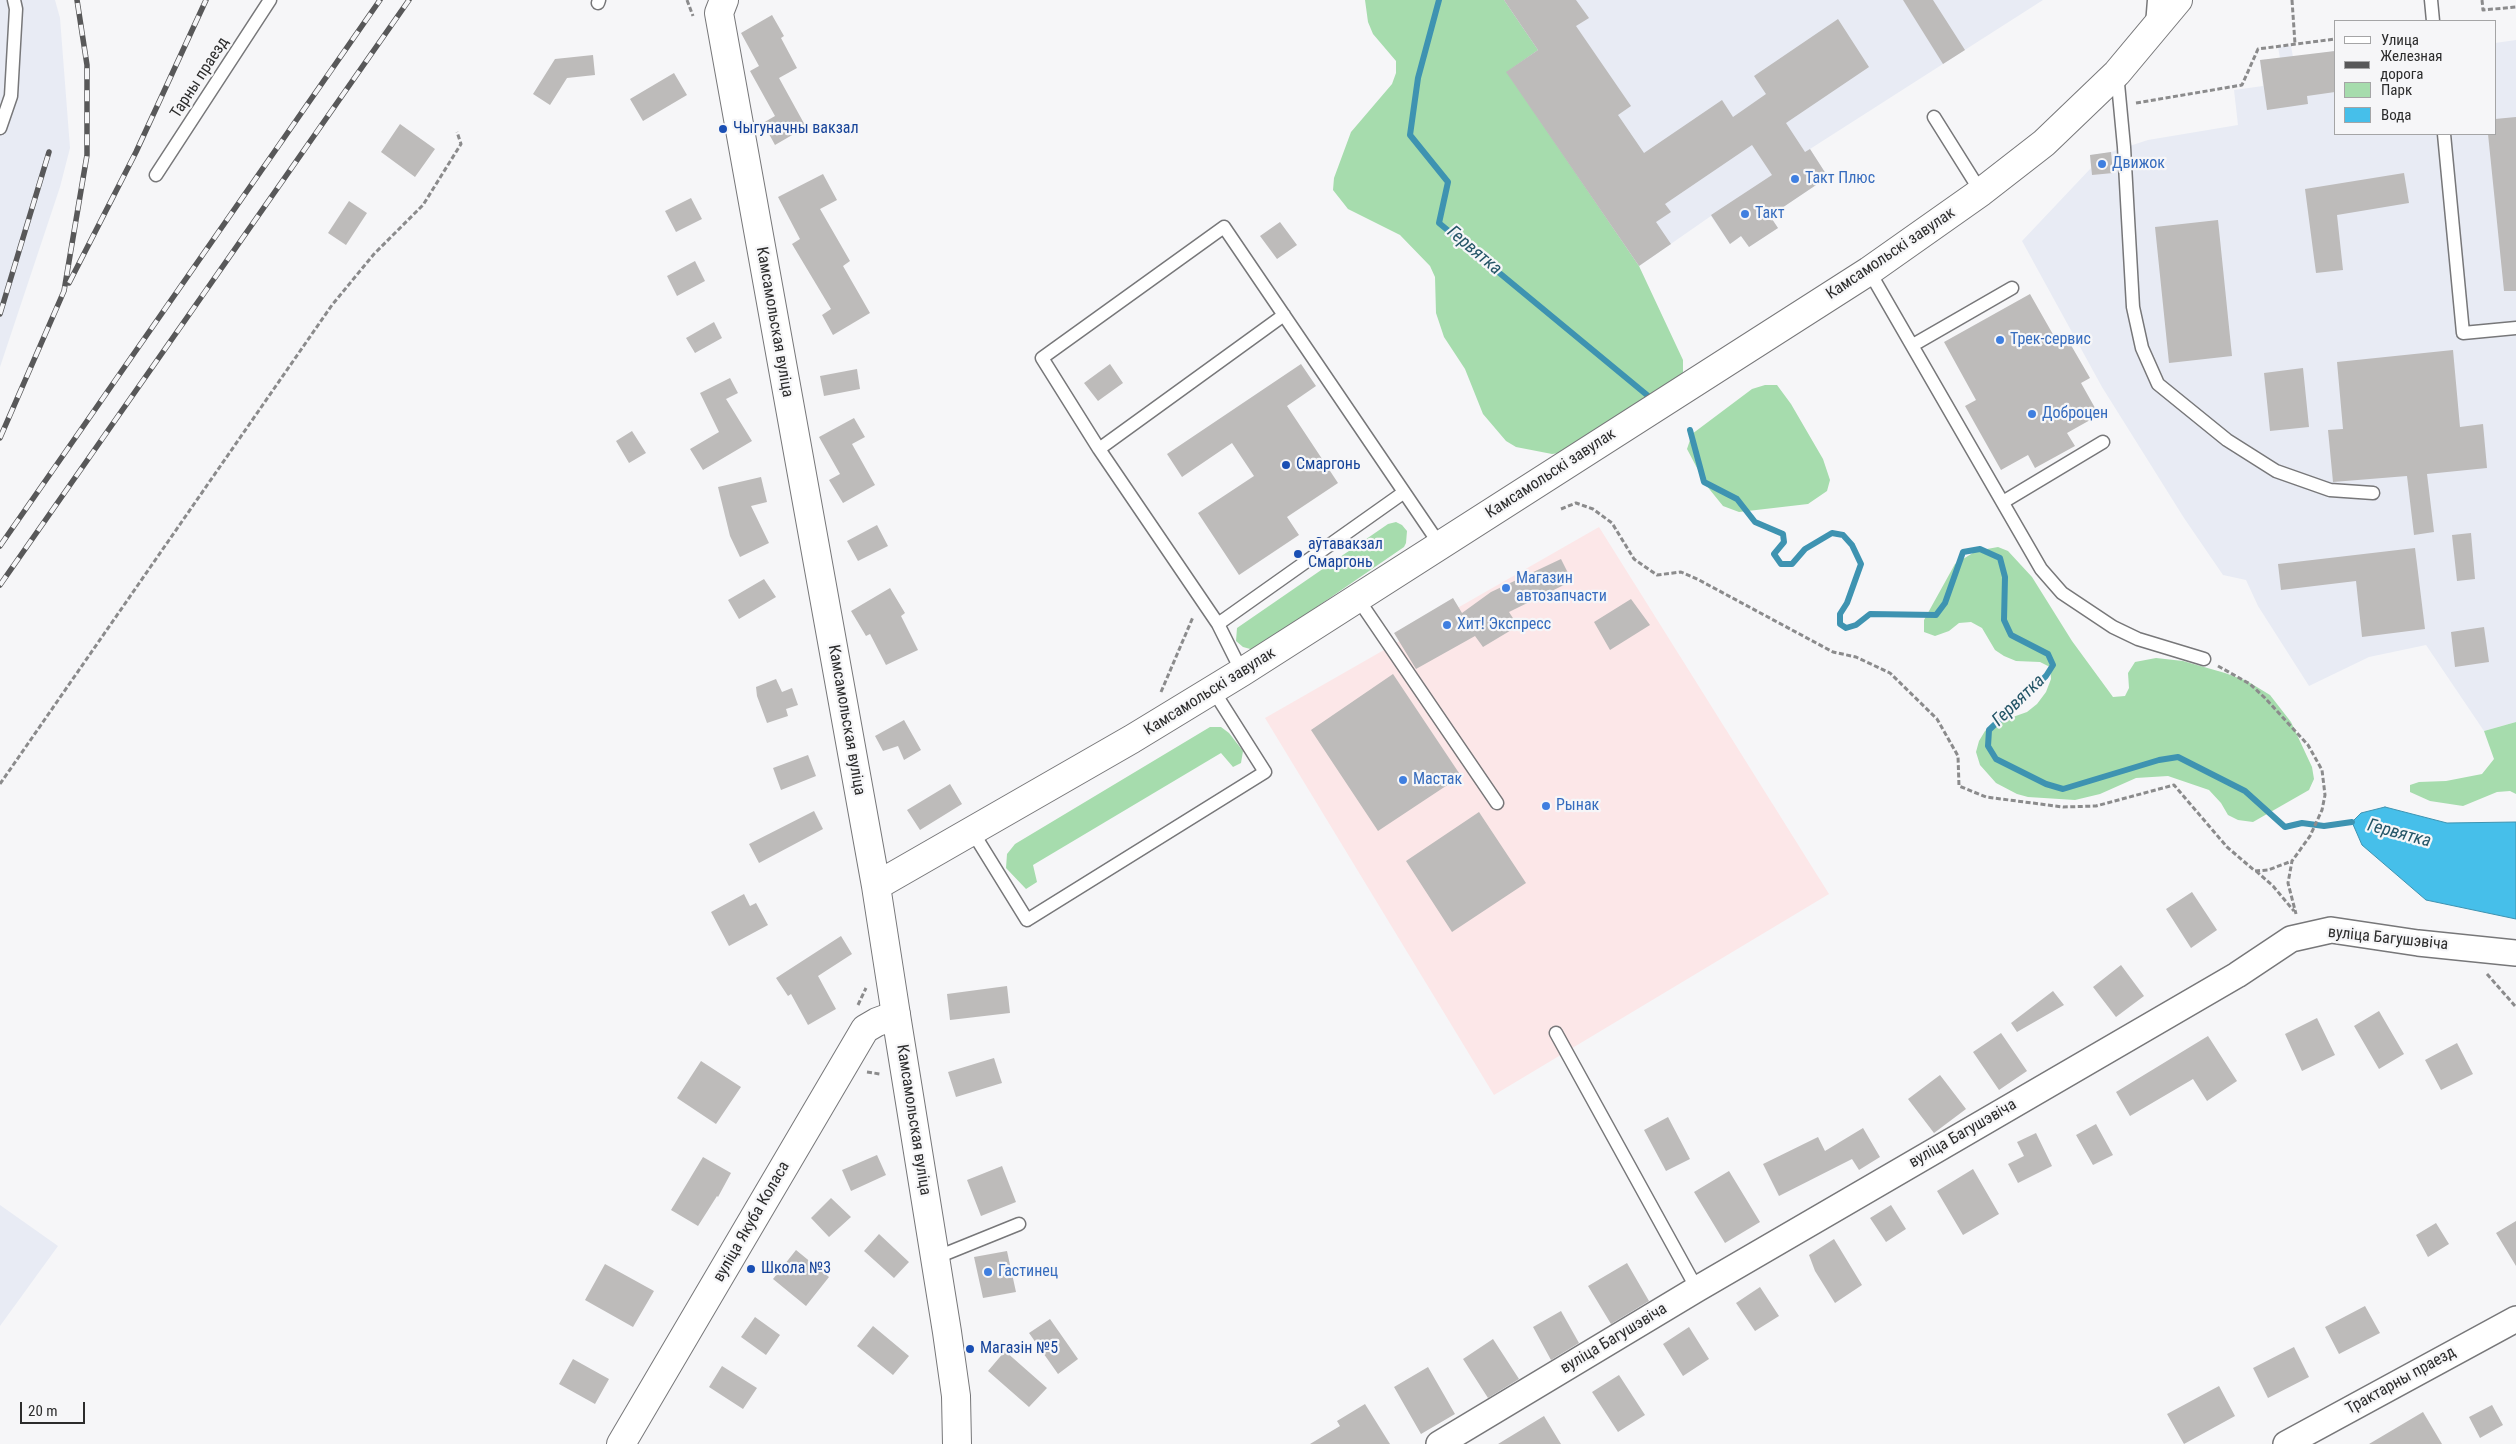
<!DOCTYPE html>
<html>
<head>
<meta charset="utf-8">
<style>
  body { margin:0 }
  #map { position:relative; width:2516px; height:1444px; overflow:hidden; background:#f6f6f8; font-family:"Roboto Condensed",sans-serif }
  canvas { display:block }
  .legend { position:absolute; left:2334px; top:20px; width:162px; height:115px; box-sizing:border-box; background:#f6f6f8; border:1px solid #a5a5a6; margin:0; padding:6px 9px; list-style:none; font-size:15px; color:#2c2c2c }
  .legend li { display:flex; align-items:center; gap:10px; height:25px }
  .legend b { width:25px; border:1px solid #a5a5a6 }
  .scale { position:absolute; left:20px; top:1402px; width:65px; height:22px; box-sizing:border-box; border:2px solid #2c2c2c; border-top:0; padding-left:6px; font-size:15px; line-height:18px; white-space:nowrap; color:#2c2c2c; -webkit-text-stroke:4px #f6f6f8; paint-order:stroke }
</style>
</head>
<body>
<div id="map">
<canvas width="2516" height="1444"></canvas>
<ul class="legend">
<li><b style="height:6px;background:#fff"></b>Улица</li>
<li><b style="height:6px;background:#585859"></b>Железная дорога</li>
<li><b style="height:14px;background:#a6dcad"></b>Парк</li>
<li><b style="height:14px;background:#46bfea"></b>Вода</li>
</ul>
<div class="scale">20 m</div>
</div>
<script>
const c = document.querySelector('canvas').getContext('2d');
c.lineJoin = 'round';
function fillPath(path, color) {
  c.fillStyle = color;
  c.fill(path, 'evenodd');
}
function shape(rows) {
  const path = new Path2D();
  for (const r of rows) {
    path.moveTo(r[0], r[1]);
    for (let i = 2; i < r.length; i += 2) path.lineTo(r[i], r[i + 1]);
  }
  return path;
}
function stroke(path, color, width, dash) {
  c.strokeStyle = color;
  c.lineWidth = width;
  c.lineCap = dash ? 'butt' : 'round';
  c.setLineDash(dash || []);
  c.stroke(path);
}
function write(font, color, halo, rows, align = 'center') {
  c.font = font + ' "Roboto Condensed",sans-serif';
  c.lineWidth = 4.5;
  c.setLineDash([]);
  c.textBaseline = 'middle';
  c.strokeStyle = halo;
  c.fillStyle = color;
  for (const [text, x, y, turn = 0] of rows) {
    c.save();
    c.translate(x, y);
    c.rotate((+turn || 0) * Math.PI / 180);
    c.textAlign = isNaN(turn) ? turn : align;
    if (halo) c.strokeText(text, 0, 0);
    c.fillText(text, 0, 0);
    c.restore();
  }
}
const commercial = shape([
  [1599,527,1829,894,1494,1095,1265,718]
]);
const built = shape([
  [0,0,55,0,60,18,70,148,60,187,0,367],
  [1504,0,2043,0,1810,149,1828,177,1770,216,1778,228,1749,247,1741,236,1730,244,1711,216,1639,266,1506,72],
  [2516,40,2516,722,2484,731,2426,645,2369,657,2309,686,2258,606,2246,580,2223,575,2184,518,2102,387,2022,241,2091,168,2090,155,2111,152,2148,140,2238,125,2234,90,2263,86,2260,60,2280,58,2278,47,2291,46,2293,57,2335,51,2335,134,2495,134,2495,43],
  [0,1205,58,1246,0,1326]
]);
const green = shape([
  [1365,0,1504,0,1538,50,1507,72,1639,266,1683,360,1683,372,1679,380,1574,451,1552,454,1516,447,1506,441,1483,414,1465,369,1444,337,1436,313,1435,277,1430,266,1400,235,1348,209,1333,190,1334,178,1351,132,1392,84,1396,73,1396,61,1373,34,1368,22],
  [1765,385,1777,385,1791,404,1823,459,1830,480,1827,491,1808,504,1739,512,1723,506,1706,485,1687,449,1692,434,1752,389],
  [1396,522,1402,525,1407,531,1406,543,1404,547,1254,650,1243,647,1236,641,1237,628,1388,524],
  [1998,547,2008,551,2032,577,2072,641,2113,697,2125,696,2129,688,2128,673,2135,662,2156,658,2183,661,2225,673,2247,681,2270,695,2291,722,2312,767,2314,779,2309,790,2253,822,2238,820,2228,815,2221,803,2209,790,2168,776,2136,778,2100,794,2075,800,2028,797,2017,794,1996,783,1980,765,1976,752,1979,741,1985,731,1993,724,2027,712,2037,704,2046,692,2051,679,2050,667,2040,662,2016,661,2004,656,1995,650,1982,628,1971,622,1959,623,1949,631,1935,636,1924,632,1924,620,1955,564,1976,551],
  [2516,722,2516,794,2510,791,2497,792,2463,806,2430,801,2410,792,2410,785,2419,782,2446,781,2482,774,2494,759,2484,731],
  [1210,727,1221,727,1229,733,1243,751,1241,763,1233,767,1221,753,1033,865,1037,882,1026,889,1006,868,1007,854,1015,844]
]);
const water = shape([
  [2385,807,2447,823,2516,822,2516,919,2426,900,2362,845,2352,822,2361,813,2385,807]
]);
const stream = shape([
  [1439,0,1418,78,1410,135,1448,182,1439,223,1647,395],
  [1690,430,1704,482,1737,499,1755,522,1783,534,1784,542,1774,554,1781,564,1792,564,1805,549,1832,533,1843,535,1852,545,1861,564,1847,603,1840,614,1840,624,1846,628,1856,625,1870,614,1936,615,1945,603,1963,552,1980,549,2000,558,2005,577,2004,620,2011,635,2048,654,2053,665,2046,676,1989,730,1988,746,1996,759,2046,784,2063,789,2159,760,2178,757,2245,791,2285,827,2302,823,2324,826,2352,822]
]);
const building = shape([
  [1504,0,1576,0,1589,18,1576,26,1631,106,1618,115,1644,153,1722,100,1733,117,1766,94,1754,76,1838,19,1869,67,1786,123,1805,152,1810,149,1828,177,1770,216,1778,228,1749,247,1741,236,1730,244,1711,215,1772,175,1752,145,1665,204,1671,212,1656,222,1671,244,1639,266,1506,72,1538,50],
  [1903,0,1933,0,1965,50,1943,64],
  [772,15,784,36,781,38,797,68,779,78,806,127,775,145,763,123,775,116,750,71,759,66,741,33],
  [2335,51,2335,92,2307,96,2308,104,2267,110,2260,60],
  [593,55,595,75,567,78,550,105,533,94,555,59],
  [674,73,687,95,643,121,630,99],
  [2516,117,2516,291,2504,291,2488,134,2495,134,2495,119],
  [400,124,435,149,415,177,381,152],
  [2111,152,2113,173,2092,175,2090,155],
  [2404,173,2409,203,2337,215,2343,270,2316,273,2305,189],
  [823,174,837,200,820,209,850,261,843,266,870,313,833,335,822,315,831,309,792,244,800,239,778,197],
  [691,198,702,219,676,232,665,211],
  [349,201,367,213,346,245,328,233],
  [2218,220,2232,356,2169,363,2155,227],
  [1280,222,1297,245,1277,259,1260,236],
  [695,261,705,281,677,296,667,276],
  [2030,294,2059,345,2068,340,2090,378,2081,383,2099,415,2067,433,2075,446,2035,468,2028,455,2001,470,1965,406,1976,400,1944,342],
  [714,322,722,338,695,353,686,338],
  [2453,350,2460,427,2483,424,2487,468,2427,474,2434,532,2414,535,2407,476,2333,482,2328,430,2343,429,2337,362],
  [1110,364,1123,383,1098,401,1084,383],
  [1301,364,1316,386,1287,406,1338,483,1287,517,1299,535,1239,575,1198,513,1254,476,1232,443,1182,477,1167,454],
  [2303,368,2309,427,2270,431,2264,373],
  [857,369,860,389,824,396,820,376],
  [730,378,738,393,726,399,752,441,703,470,690,449,719,432,700,393],
  [854,418,865,437,852,444,875,485,843,503,829,480,840,474,819,437],
  [632,431,646,453,629,463,616,441],
  [761,477,767,502,751,506,769,543,740,557,730,536,718,487],
  [877,525,888,546,858,561,847,541],
  [2471,533,2475,579,2457,581,2452,535],
  [2415,548,2425,629,2362,637,2356,581,2281,590,2278,564],
  [1561,559,1572,581,1509,612,1518,626,1483,647,1475,636,1416,669,1394,633,1453,598,1462,613,1491,592],
  [764,579,776,597,739,619,728,600],
  [890,588,905,613,901,616,918,650,886,665,870,634,866,636,851,611],
  [1631,599,1650,625,1610,650,1594,622],
  [2484,627,2489,662,2455,667,2451,632],
  [1393,674,1461,776,1378,831,1311,730],
  [776,679,782,692,792,688,798,705,786,709,788,716,767,723,757,696,756,687],
  [904,720,921,750,904,760,898,746,883,751,875,736],
  [808,755,816,776,781,790,773,768],
  [950,784,962,804,920,830,907,810],
  [814,811,823,829,759,863,749,844],
  [1479,812,1526,883,1452,932,1406,861],
  [2192,892,2217,930,2191,948,2166,909],
  [744,894,750,906,756,903,768,925,729,946,711,912],
  [841,936,852,954,818,976,836,1009,808,1025,791,994,788,996,776,978],
  [2121,965,2144,996,2116,1017,2093,987],
  [1007,986,1010,1013,950,1020,947,994],
  [2053,991,2064,1005,2017,1032,2011,1023],
  [2379,1011,2404,1054,2379,1069,2354,1026],
  [2317,1018,2335,1055,2302,1071,2285,1034],
  [2001,1033,2027,1071,1999,1090,1973,1052],
  [2208,1036,2237,1081,2207,1101,2193,1079,2130,1116,2116,1092],
  [2457,1043,2473,1074,2441,1090,2425,1060],
  [994,1058,1002,1083,956,1097,948,1072],
  [701,1061,741,1087,716,1124,677,1098],
  [1940,1075,1966,1109,1934,1133,1908,1099],
  [1668,1117,1690,1159,1666,1171,1644,1130],
  [2096,1124,2113,1155,2093,1165,2076,1135],
  [1863,1128,1880,1157,1859,1170,1852,1159,1779,1196,1763,1164,1818,1137,1825,1151],
  [2036,1133,2052,1166,2018,1183,2008,1164,2024,1156,2017,1142],
  [877,1155,886,1175,851,1191,842,1170],
  [703,1157,731,1173,718,1197,717,1196,698,1226,671,1210],
  [1002,1166,1016,1202,981,1216,967,1180],
  [1973,1169,1999,1214,1963,1235,1937,1191],
  [1729,1171,1760,1222,1725,1243,1694,1192],
  [831,1198,851,1217,829,1237,811,1218],
  [1891,1205,1906,1229,1886,1242,1870,1218],
  [2516,1221,2516,1266,2496,1233],
  [2436,1223,2449,1244,2428,1257,2416,1235],
  [879,1234,909,1262,894,1278,864,1251],
  [1834,1239,1862,1285,1835,1303,1815,1271,1809,1255],
  [796,1250,829,1277,806,1306,773,1279],
  [1007,1251,1016,1292,983,1298,974,1257],
  [1627,1263,1649,1301,1611,1324,1588,1286],
  [605,1264,654,1291,633,1327,585,1300],
  [1760,1287,1779,1316,1755,1331,1736,1303],
  [2365,1306,2380,1333,2339,1354,2325,1327],
  [1561,1311,1579,1343,1551,1360,1533,1327],
  [755,1317,780,1335,766,1355,741,1337],
  [1050,1319,1078,1359,1058,1374,1029,1333],
  [873,1326,909,1356,893,1375,857,1346],
  [1689,1327,1709,1359,1683,1376,1663,1344],
  [1493,1339,1519,1379,1488,1398,1463,1359],
  [2294,1347,2309,1377,2268,1398,2253,1368],
  [1005,1351,1047,1388,1029,1407,988,1371],
  [573,1359,609,1379,595,1404,559,1384],
  [722,1366,757,1388,743,1409,709,1387],
  [1428,1367,1455,1414,1421,1434,1394,1387],
  [1619,1375,1645,1415,1618,1432,1592,1392],
  [2219,1386,2235,1416,2184,1444,2167,1414],
  [1365,1404,1390,1444,1310,1444,1340,1426,1337,1421],
  [2492,1405,2503,1425,2480,1438,2469,1417],
  [2423,1412,2442,1444,2369,1444],
  [1544,1416,1561,1444,1498,1444]
]);
const path = shape([
  [687,0,693,16],
  [2292,0,2295,44],
  [2482,0,2483,10,2516,7],
  [2136,103,2242,85,2258,49,2335,39],
  [1561,509,1576,503,1593,509,1612,523,1634,559,1657,575,1681,572,1699,580,1833,652,1856,657,1890,673,1937,719,1958,756,1959,786,1986,797,2063,807,2096,806,2174,785,2227,847,2255,871,2268,870,2292,861],
  [2218,666,2250,684,2265,698,2308,745,2322,770,2325,795,2322,810,2310,836,2292,861,2288,883,2296,914],
  [1161,692,1193,617],
  [0,784,332,305,374,254,423,205,461,144,457,132],
  [2256,871,2273,886,2294,911],
  [2487,974,2516,1007],
  [858,1005,866,988],
  [867,1072,880,1074]
]);
const service = shape([
  [2431,0,2433,21],
  [598,3,599,0],
  [2152,25,2154,0],
  [2117,73,2124,147,2133,307,2142,348,2158,384,2227,440,2276,471,2330,490,2373,493],
  [1934,117,1981,192],
  [0,128,11,96,16,9,14,0],
  [2444,134,2463,333,2516,328],
  [156,175,270,0],
  [1869,271,2041,569,2062,593,2113,627,2138,639,2204,659],
  [1913,345,2012,288],
  [1099,449,1284,315],
  [2003,502,2103,442],
  [1358,599,1497,803],
  [1218,624,1403,493],
  [1242,672,1218,624,1099,449,1042,358,1224,227,1440,545],
  [972,831,1027,920,1265,772,1213,690],
  [1556,1033,1697,1289],
  [935,1258,1019,1224]
]);
const minor = shape([
  [1439,1444,1697,1289,2237,975,2291,939,2331,930,2418,943,2516,953],
  [2286,1444,2516,1319]
]);
const tertiary = shape([
  [724,0,719,13,876,886,896,1015],
  [876,886,1132,739,1242,672,1869,271,1981,192,2044,143,2117,73,2178,0]
]);
const secondary = shape([
  [621,1444,865,1029,877,1022,896,1015,947,1332,956,1396,957,1444]
]);
const rail = shape([
  [69,283,136,152,206,0],
  [0,314,49,152],
  [0,438,64,291,87,155,87,65,77,0],
  [0,546,380,0],
  [0,585,409,0]
]);
const markers = [
  [723,129,5,"#1a4fb4"],
  [2102,164,5,"#3f7fe0"],
  [1795,179,5,"#3f7fe0"],
  [1745,214,5,"#3f7fe0"],
  [2000,340,5,"#3f7fe0"],
  [2032,414,5,"#3f7fe0"],
  [1286,465,5,"#1a4fb4"],
  [1298,554,5,"#1a4fb4"],
  [1506,588,5,"#3f7fe0"],
  [1447,625,5,"#3f7fe0"],
  [1403,780,5,"#3f7fe0"],
  [1546,806,5,"#3f7fe0"],
  [751,1269,5,"#1a4fb4"],
  [988,1272,5,"#3f7fe0"],
  [970,1349,5,"#1a4fb4"]
];
const streetNames = [
  ["Тарны праезд",200,78,-57],
  ["Камсамольскі завулак",1891,254,-34],
  ["Камсамольская вуліца",774,322,80],
  ["Камсамольскі завулак",1551,474,-33],
  ["Камсамольскі завулак",1210,692,-32],
  ["Камсамольская вуліца",846,720,80],
  ["вуліца Багушэвіча",2388,939,6],
  ["Камсамольская вуліца",913,1120,81],
  ["вуліца Багушэвіча",1963,1134,-30],
  ["вуліца Якуба Коласа",752,1222,-60],
  ["вуліца Багушэвіча",1614,1339,-31],
  ["Трактарны праезд",2401,1381,-29]
];
const transitNames = [
  ["Чыгуначны вакзал",733,129],
  ["Смаргонь",1296,465],
  ["аўтавакзал",1308,545],
  ["Смаргонь",1308,563],
  ["Школа №3",761,1269],
  ["Магазін №5",980,1349]
];
const shopNames = [
  ["Движок",2112,164],
  ["Такт Плюс",1805,179],
  ["Такт",1755,214],
  ["Трек-сервис",2010,340],
  ["Доброцен",2042,414],
  ["Магазин",1516,579],
  ["автозапчасти",1516,597],
  ["Хит! Экспресс",1457,625],
  ["Мастак",1413,780],
  ["Рынак",1556,806],
  ["Гастинец",998,1272]
];
const waterNames = [
  ["Гервятка",1474,251,40],
  ["Гервятка",2019,701,-44],
  ["Гервятка",2399,834,15]
];
fillPath(commercial, '#fce7e8');
fillPath(built, '#e8ebf4');
fillPath(green, '#a6dcad');
fillPath(water, '#46bfea');
stroke(water, '#3e93b1', 1);
stroke(stream, '#3e93b1', 6);
fillPath(building, '#bdbbba');
stroke(service, '#777779', 15);
stroke(minor, '#777779', 28);
stroke(tertiary, '#777779', 30);
stroke(secondary, '#777779', 30);
stroke(path, '#8b8b8c', 3, [5, 2.5]);
stroke(service, '#fff', 12);
stroke(minor, '#fff', 25);
stroke(tertiary, '#fff', 28);
stroke(secondary, '#fff', 28);
stroke(rail, '#585859', 5.5);
stroke(rail, '#f6f6f8', 4, [11]);
for (const [x, y, r, color] of markers) {
  const dot = new Path2D();
  dot.arc(x, y, r, 0, 2 * Math.PI);
  c.fillStyle = color;
  c.fill(dot);
  stroke(dot, '#f6f6f8', 2);
}
write('16px', '#2c2c2c', '#f6f6f8', streetNames);
write('16px', '#164399', '#f6f6f8', transitNames, 'left');
write('16px', '#366cbe', '#f6f6f8', shopNames, 'left');
write('italic 18px', '#245567', '#f6f6f8', waterNames);
</script>
</body>
</html>
